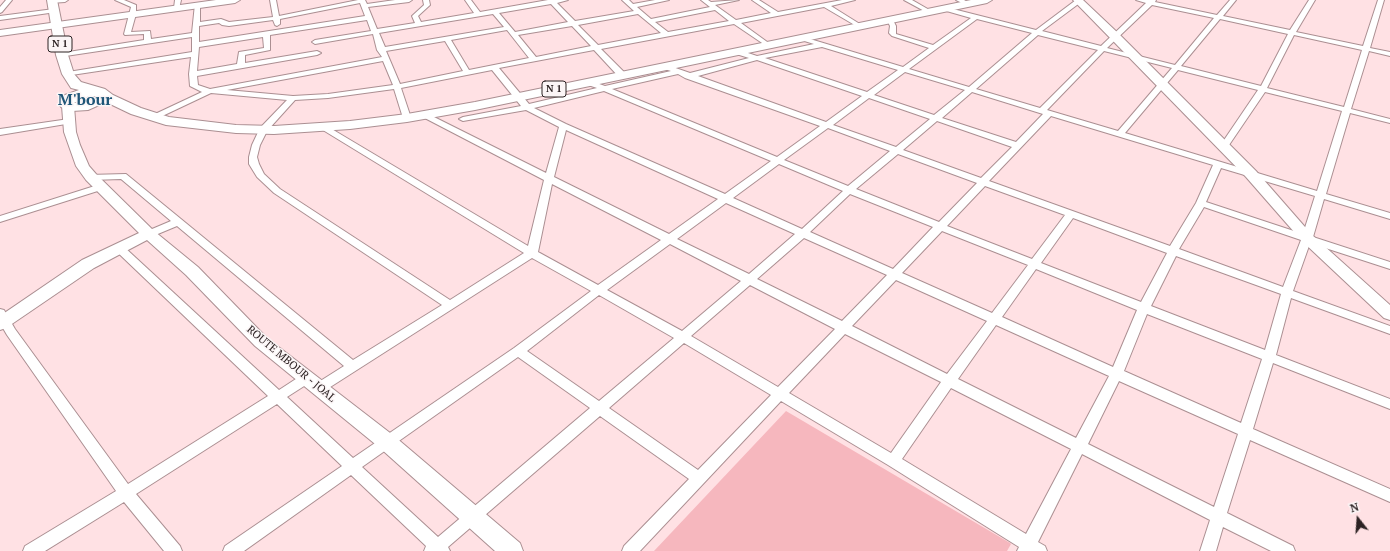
<!DOCTYPE html>
<html>
<head>
<meta charset="utf-8">
<style>
  body { margin:0 }
  #map { position:relative; width:1390px; height:551px; overflow:hidden; background:#ffe1e4; font-family:"PT Serif",serif }
  canvas { display:block }
  .north { position:absolute; left:1338px; top:499px; width:40px; height:40px; -webkit-text-stroke:3px #fbf5f6; paint-order:stroke; rotate:343deg; font-size:11px; font-weight:700; line-height:16px; text-align:center; color:#2c2223 }
  .north::after { content:''; display:block; margin:auto; width:14px; height:18px; background:#2c2223; clip-path:polygon(50% 0,100% 100%,50% 72%,0 100%) }
</style>
</head>
<body>
<div id="map">
<canvas width="1390" height="551"></canvas>
<div class="north">N</div>
</div>
<script>
const c = document.querySelector('canvas').getContext('2d');
c.lineJoin = 'round';
function fillPath(path, color) {
  c.fillStyle = color;
  c.fill(path, 'evenodd');
}
function shape(rows) {
  const path = new Path2D();
  for (const r of rows) {
    path.moveTo(r[0], r[1]);
    for (let i = 2; i < r.length; i += 2) path.lineTo(r[i], r[i + 1]);
  }
  return path;
}
function stroke(path, color, width, dash) {
  c.strokeStyle = color;
  c.lineWidth = width;
  c.lineCap = dash ? 'butt' : 'round';
  c.setLineDash(dash || []);
  c.stroke(path);
}
function write(font, color, halo, rows, align = 'center') {
  c.font = font + ' "PT Serif",serif';
  c.lineWidth = 3;
  c.setLineDash([]);
  c.textBaseline = 'middle';
  c.strokeStyle = halo;
  c.fillStyle = color;
  for (const [text, x, y, turn = 0] of rows) {
    c.save();
    c.translate(x, y);
    c.rotate((+turn || 0) * Math.PI / 180);
    c.textAlign = isNaN(turn) ? turn : align;
    if (halo) c.strokeText(text, 0, 0);
    c.fillText(text, 0, 0);
    c.restore();
  }
}
const green = shape([
  [786,411,1010,543,1011,544,1007,551,654,551]
]);
const minor = shape([
  [6,0,12,0,2,12,0,13,0,7,6,0],
  [53,0,68,0,65,2,50,3,50,1,53,0],
  [115,0,124,0,136,5,136,14,131,32,150,31,151,39,192,33,195,4,200,5,200,22,221,19,229,22,273,17,270,0,276,0,279,16,358,0,365,0,367,4,395,0,412,0,409,2,368,7,377,29,415,23,412,16,424,5,423,0,429,0,430,5,418,16,421,22,474,13,465,0,471,0,480,12,548,0,568,0,557,3,575,21,634,11,622,0,629,0,633,4,655,0,669,0,637,7,651,19,710,7,701,0,708,0,711,2,739,0,715,5,736,20,771,13,752,0,759,0,778,12,842,0,855,0,831,6,863,26,858,27,824,7,741,23,770,44,770,46,768,47,734,24,601,49,625,73,625,77,619,77,594,50,499,68,529,104,597,88,585,84,585,80,588,80,605,86,671,71,661,68,661,64,664,64,690,73,749,58,733,53,732,51,736,49,757,56,814,44,798,39,797,38,800,36,903,67,929,48,892,36,889,33,890,26,887,20,888,19,893,20,896,26,896,34,933,45,971,18,943,10,942,9,945,7,1036,30,1076,0,1081,0,1081,2,1042,31,1101,46,1146,3,1136,0,1156,0,1155,2,1217,15,1230,0,1236,0,1223,16,1290,30,1309,0,1315,0,1296,32,1363,46,1378,0,1384,0,1370,48,1390,52,1390,56,1369,51,1351,109,1390,119,1390,123,1350,113,1326,194,1390,213,1390,219,1324,199,1313,237,1390,262,1390,269,1310,243,1293,291,1390,326,1390,334,1291,298,1276,355,1390,399,1390,409,1273,363,1253,429,1390,489,1390,502,1250,440,1227,513,1293,546,1295,551,1271,551,1223,527,1216,551,1200,551,1210,520,1082,454,1038,542,1045,546,1047,551,1017,551,1019,547,888,465,781,401,640,551,622,551,624,546,689,479,600,416,448,547,450,551,424,551,426,546,351,475,244,551,223,551,225,546,342,466,277,404,136,494,180,546,182,551,164,551,124,502,45,551,23,551,25,546,116,491,7,335,0,323,0,309,4,310,15,329,128,484,268,396,115,250,114,248,115,246,123,246,279,390,302,375,307,373,312,375,313,378,312,381,287,397,353,458,514,348,591,291,532,258,324,391,319,393,314,391,313,388,314,385,344,366,177,226,153,236,145,236,144,234,145,232,171,221,121,179,91,180,86,177,88,175,126,174,353,360,442,305,274,193,257,177,249,164,249,157,252,145,260,128,287,100,211,93,156,119,153,119,152,117,153,115,202,92,190,86,189,74,191,57,65,76,65,72,68,72,192,52,192,37,59,57,59,53,62,53,144,40,144,34,125,35,124,34,131,7,115,0],
  [360,3,365,16,199,42,199,26,219,23,222,25,229,26,273,20,275,25,277,26,280,24,280,19,360,3],
  [551,4,568,22,515,32,499,13,551,4],
  [1152,5,1214,18,1175,65,1107,48,1152,5],
  [715,10,729,21,668,32,655,22,715,10],
  [493,14,504,27,385,47,379,33,493,14],
  [638,14,661,33,598,45,578,25,638,14],
  [977,19,1032,33,969,87,909,69,977,19],
  [1220,19,1288,34,1261,86,1181,66,1220,19],
  [367,20,371,31,315,40,312,42,315,44,373,34,377,50,382,57,210,89,198,85,197,76,317,55,321,53,317,51,245,63,245,55,270,50,270,35,367,20],
  [572,26,591,46,536,57,518,35,572,26],
  [507,30,529,58,469,70,451,40,507,30],
  [1038,35,1098,50,1040,108,976,89,1038,35],
  [1294,35,1362,50,1344,107,1267,88,1294,35],
  [263,37,264,48,239,52,237,64,197,71,199,47,263,37],
  [445,41,463,71,400,84,386,51,445,41],
  [822,47,898,70,867,92,765,58,822,47],
  [1104,51,1172,68,1118,131,1047,110,1104,51],
  [757,60,862,96,826,122,698,76,757,60],
  [383,61,393,85,328,94,293,96,227,90,383,61],
  [492,70,521,106,463,117,459,119,463,121,526,110,559,127,546,173,426,113,420,113,419,115,544,180,528,246,325,125,322,124,318,127,524,253,450,300,280,189,264,174,259,164,257,157,260,145,267,131,295,100,328,98,394,89,403,118,407,120,411,118,401,88,492,70],
  [1178,70,1258,90,1220,146,1221,148,1227,148,1265,92,1342,111,1317,191,1125,133,1178,70],
  [905,72,965,90,934,115,874,95,905,72],
  [678,74,685,78,820,126,777,157,612,89,678,74],
  [604,91,771,161,725,194,566,124,534,108,604,91],
  [972,92,1043,114,1016,142,942,118,972,92],
  [869,98,930,119,896,147,833,125,869,98],
  [1051,116,1213,165,1196,203,1170,246,989,181,1051,116],
  [937,121,1012,147,981,178,903,150,937,121],
  [828,128,890,151,848,186,784,160,828,128],
  [566,130,718,199,669,234,554,177,566,130],
  [898,154,977,183,939,222,856,189,898,154],
  [779,164,843,191,802,229,733,198,779,164],
  [1221,168,1315,196,1303,234,1206,202,1221,168],
  [552,184,661,240,598,285,538,252,552,184],
  [985,186,1065,215,1032,259,947,226,985,186],
  [850,194,933,227,893,269,810,232,850,194],
  [726,203,795,234,749,274,677,239,726,203],
  [1204,207,1301,240,1283,287,1179,249,1204,207],
  [1073,218,1167,253,1141,302,1041,263,1073,218],
  [942,231,1028,265,992,313,902,273,942,231],
  [804,238,887,275,842,321,757,279,804,238],
  [670,244,741,281,682,331,607,290,670,244],
  [1176,256,1281,294,1265,350,1151,306,1176,256],
  [1036,269,1137,310,1113,367,1002,317,1036,269],
  [896,280,987,321,947,374,852,326,896,280],
  [750,285,835,329,778,387,691,336,750,285],
  [599,295,674,338,599,401,527,351,599,295],
  [1147,314,1262,359,1241,423,1124,371,1147,314],
  [996,325,1109,376,1076,438,958,379,996,325],
  [845,334,941,382,891,453,789,393,845,334],
  [684,343,771,395,698,470,609,408,684,343],
  [518,357,590,408,438,537,362,467,518,357],
  [1119,381,1238,434,1214,507,1088,444,1119,381],
  [951,388,1071,449,1026,534,902,459,951,388],
  [175,0,181,0,179,9,174,8,175,0],
  [904,0,912,0,933,12,928,13,904,0],
  [956,0,964,0,971,4,966,5,956,0],
  [54,9,57,11,56,12,0,20,0,16,54,9],
  [69,119,72,119,73,121,72,123,0,135,0,129,69,119],
  [101,184,104,185,106,187,104,189,0,222,0,216,101,184]
]);
const secondary = shape([
  [216,0,240,0,235,3,0,36,0,30,216,0],
  [1073,0,1083,0,1119,34,1256,171,1312,235,1390,305,1390,320,1384,318,1302,241,1246,177,1073,0],
  [68,102,72,104,74,106,76,132,80,145,89,166,96,174,154,231,198,267,267,338,394,436,520,543,523,551,495,551,380,448,255,346,186,275,147,240,94,268,6,328,0,330,0,316,82,260,139,233,86,180,76,166,64,132,62,106,64,104,68,102]
]);
const trunk = shape([
  [47,0,57,0,68,55,74,74,81,82,105,89,113,95,141,108,169,117,236,125,274,126,350,121,407,114,475,102,971,0,992,0,987,3,475,110,407,122,350,129,274,134,236,133,166,125,131,114,106,102,88,110,72,111,61,107,59,104,65,95,79,90,71,88,62,74,56,55,47,0],
  [89,96,97,96,86,102,74,103,89,96]
]);
const shields = [
  [60,44,24],
  [554,89,24]
];
const shieldNames = [
  ["N 1",60,44],
  ["N 1",554,89]
];
const streetNames = [
  ["ROUTE MBOUR - JOAL",291,364,40]
];
const farTownnames = [
  ["M'bour",85,100]
];
fillPath(green, '#f6b7be');
stroke(minor, '#ab8f92', 2);
stroke(secondary, '#ab8f92', 2);
stroke(trunk, '#ab8f92', 2);
fillPath(minor, '#fff');
fillPath(secondary, '#fff');
fillPath(trunk, '#fff');
for (const [x, y, w] of shields) {
  const box = new Path2D();
  box.roundRect(x - w / 2, y - 8, w, 16, 3);
  c.fillStyle = '#fbf5f6';
  c.fill(box);
  stroke(box, '#2c2223', 1);
}
write('bold 10px', '#2c2223', null, shieldNames);
write('11px', '#2c2223', '#fbf5f6', streetNames);
write('bold 16px', '#1e5577', '#fbf5f6', farTownnames);
</script>
</body>
</html>
